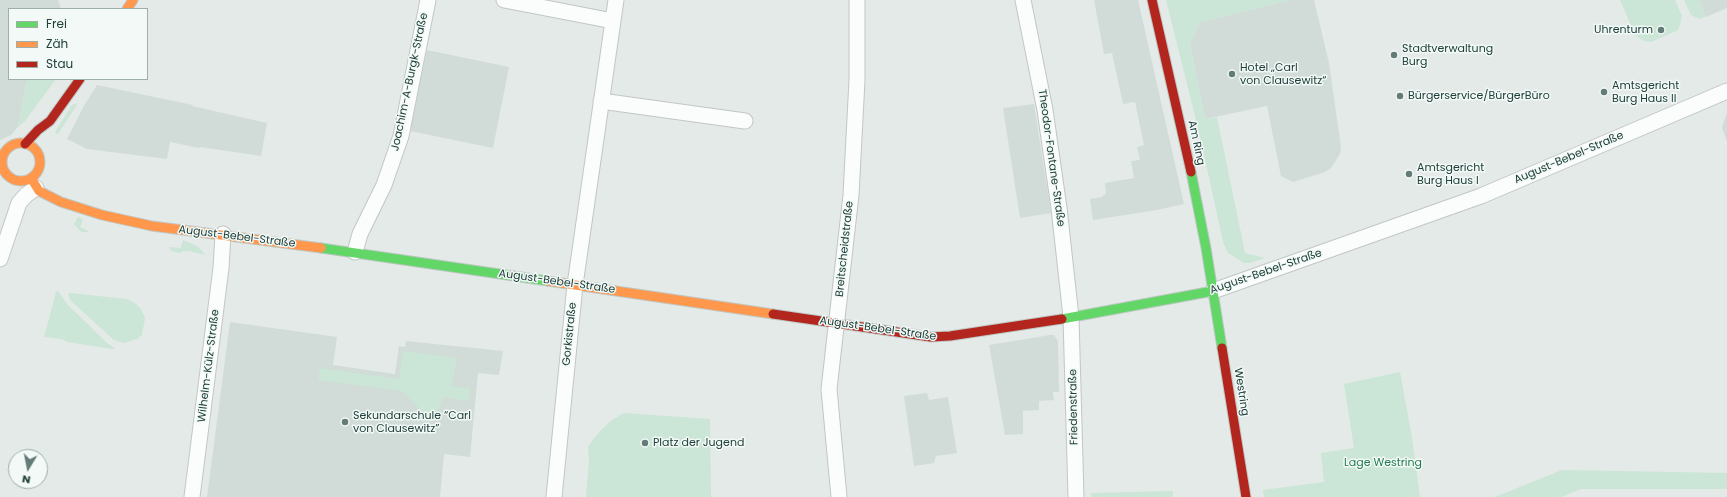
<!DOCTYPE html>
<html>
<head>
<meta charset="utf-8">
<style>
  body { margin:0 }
  #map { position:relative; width:1727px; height:497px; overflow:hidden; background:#e4eae8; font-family:Poppins,sans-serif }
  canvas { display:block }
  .legend { position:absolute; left:8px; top:8px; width:140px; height:72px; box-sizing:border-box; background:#f2f9f6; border:1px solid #9eafab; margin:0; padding:5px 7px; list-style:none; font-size:12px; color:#1f403b }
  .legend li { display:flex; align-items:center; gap:8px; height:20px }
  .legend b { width:20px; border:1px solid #9eafab }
  .north { position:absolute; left:8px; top:449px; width:40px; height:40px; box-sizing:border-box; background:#f2f9f6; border:1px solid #9eafab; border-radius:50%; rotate:190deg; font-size:11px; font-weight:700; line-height:16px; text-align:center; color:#1f403b }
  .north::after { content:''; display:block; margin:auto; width:14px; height:18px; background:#647c78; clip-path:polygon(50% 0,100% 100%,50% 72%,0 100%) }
</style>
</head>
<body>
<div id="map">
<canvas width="1727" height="497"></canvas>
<ul class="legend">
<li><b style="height:5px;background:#63d668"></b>Frei</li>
<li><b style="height:5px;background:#ff974d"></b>Zäh</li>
<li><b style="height:5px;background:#b3261e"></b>Stau</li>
</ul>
<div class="north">N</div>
</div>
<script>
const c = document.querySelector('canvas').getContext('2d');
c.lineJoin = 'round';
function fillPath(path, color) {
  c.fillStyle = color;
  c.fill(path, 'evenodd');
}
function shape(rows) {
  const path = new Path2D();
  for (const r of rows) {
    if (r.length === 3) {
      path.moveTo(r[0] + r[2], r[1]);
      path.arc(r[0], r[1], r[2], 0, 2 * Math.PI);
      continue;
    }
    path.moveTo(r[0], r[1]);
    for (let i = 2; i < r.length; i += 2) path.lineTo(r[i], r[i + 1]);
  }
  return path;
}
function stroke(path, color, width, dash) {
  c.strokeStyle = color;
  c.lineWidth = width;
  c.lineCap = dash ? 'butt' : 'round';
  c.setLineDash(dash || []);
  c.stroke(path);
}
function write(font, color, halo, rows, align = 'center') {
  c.font = font + ' Poppins,sans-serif';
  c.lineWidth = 3;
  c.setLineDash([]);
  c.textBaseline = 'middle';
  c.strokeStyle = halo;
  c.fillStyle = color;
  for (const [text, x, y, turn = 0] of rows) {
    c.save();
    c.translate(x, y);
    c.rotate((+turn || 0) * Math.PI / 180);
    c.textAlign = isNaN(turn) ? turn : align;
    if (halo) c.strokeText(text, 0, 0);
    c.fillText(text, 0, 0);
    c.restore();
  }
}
const built = shape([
  [0,0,58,0,61,9,9,9,9,79,29,79,26,83,18,127,11,135,0,140],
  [1094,0,1138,0,1184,204,1157,210,1093,220,1090,199,1102,197,1106,193,1105,183,1134,178,1131,161,1140,160,1137,147,1144,145,1135,102,1123,104,1112,53,1104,54],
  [1291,0,1314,0,1329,63,1341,147,1340,154,1331,168,1325,172,1293,182,1281,176,1267,106,1205,119,1190,44,1200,22],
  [1699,0,1727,0,1727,8,1706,17],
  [427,50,509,67,493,148,410,131],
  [97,85,193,105,192,106,267,123,261,156,200,147,199,148,170,142,167,159,87,149,67,139,85,104],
  [1034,104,1051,213,1020,218,1003,108],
  [1726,115,1727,115,1727,141,1722,128],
  [230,322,337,337,333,365,395,374,399,346,405,347,406,341,503,351,499,375,478,373,470,457,444,454,440,497,207,497],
  [1050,335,1054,335,1058,341,1059,392,1053,392,1054,400,1039,401,1039,410,1023,411,1023,434,1005,435,989,345],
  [927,393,929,400,948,397,957,453,936,456,934,463,914,466,904,396]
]);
const green = shape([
  [1166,0,1291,0,1200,22,1190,44,1205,119,1217,117,1245,253,1265,258,1250,263,1244,263,1228,253,1223,242,1200,136],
  [1620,0,1675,0,1682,16,1679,28,1676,31,1651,42,1644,41,1635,35],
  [1684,0,1699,0,1706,17,1700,19,1691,15],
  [29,79,56,79,25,121,18,127,26,83],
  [78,103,58,134,55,132,72,105],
  [78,217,83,219,80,227,88,231,88,232,81,232,74,224],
  [183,240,197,246,206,255,189,251,183,251,180,253,171,251,169,247,181,248],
  [58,291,67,304,107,343,115,348,113,349,67,342,62,339,44,337,54,300,56,292],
  [70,293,127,299,135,303,141,309,145,318,142,335,137,339,123,343,114,340,71,301,68,294],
  [403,351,457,358,452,386,470,389,469,401,443,397,440,407,430,420,402,391,318,380,320,368,399,379],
  [1400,372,1412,438,1420,497,1264,497,1263,490,1324,482,1321,453,1354,448,1344,384],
  [624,413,710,419,711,497,586,497,589,462,588,447,594,438,602,429,612,420],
  [1562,470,1727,473,1727,489,1581,489,1561,497,1495,497],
  [1173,491,1173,497,1091,497,1091,493]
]);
const street = shape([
  [504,0,613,21],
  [1023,0,1045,110,1059,208,1071,317,1076,497],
  [601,101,745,121],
  [355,252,360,234,384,185,401,136,428,0],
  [0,259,19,203,26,195,36,188],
  [1213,291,1481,196,1727,91],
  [192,497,221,268,223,234],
  [554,497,575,285,616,0],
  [839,497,829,389,851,195,857,80,857,0]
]);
const fast = shape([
  [1191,172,1206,248,1222,348],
  [321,248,548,281],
  [1062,319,1213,291]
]);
const slow = shape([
  [127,9,133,0],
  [21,162,19],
  [31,178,39,191,61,202,102,215,152,226,321,248],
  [548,281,773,314]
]);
const jam = shape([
  [1152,0,1191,172],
  [25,144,38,130,50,121,80,79],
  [773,314,931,337,950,336,1062,319],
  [1222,348,1246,497]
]);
const markers = [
  [1661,30,4,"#647c78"],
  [1394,55,4,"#647c78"],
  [1232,74,4,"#647c78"],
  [1604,92,4,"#647c78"],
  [1400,96,4,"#647c78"],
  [1409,174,4,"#647c78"],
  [345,422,4,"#647c78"],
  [645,443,4,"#647c78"]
];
const poiNames = [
  ["Uhrenturm",1653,30,"right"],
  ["Stadtverwaltung",1402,49],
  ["Burg",1402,62],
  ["Hotel „Carl",1240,68],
  ["von Clausewitz“",1240,81],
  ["Amtsgericht",1612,86],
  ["Burg Haus II",1612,99],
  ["Bürgerservice/BürgerBüro",1408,96],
  ["Amtsgericht",1417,168],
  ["Burg Haus I",1417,181],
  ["Sekundarschule “Carl",353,416],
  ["von Clausewitz”",353,429],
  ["Platz der Jugend",653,443]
];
const streetNames = [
  ["Joachim-A-Burgk-Straße",410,82,-78],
  ["Am Ring",1196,143,78],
  ["Theodor-Fontane-Straße",1051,158,82],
  ["August-Bebel-Straße",1569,158,-23],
  ["August-Bebel-Straße",237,237,7],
  ["Breitscheidstraße",845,249,-84],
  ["August-Bebel-Straße",1266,272,-19],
  ["August-Bebel-Straße",557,282,8],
  ["August-Bebel-Straße",878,329,8],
  ["Gorkistraße",570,334,-84],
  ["Wilhelm-Külz-Straße",209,366,-83],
  ["Westring",1241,392,81],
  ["Friedenstraße",1074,407,-91]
];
const parkNames = [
  ["Lage Westring",1383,463]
];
fillPath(built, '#d1dcd8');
fillPath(green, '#cbe5d6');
stroke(street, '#c1c7c5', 17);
stroke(fast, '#bfc8c5', 11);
stroke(slow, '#bfc8c5', 11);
stroke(jam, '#bfc8c5', 11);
stroke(street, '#fbfcfc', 15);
stroke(fast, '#63d668', 9);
stroke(slow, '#ff974d', 9);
stroke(jam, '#b3261e', 9);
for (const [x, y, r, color] of markers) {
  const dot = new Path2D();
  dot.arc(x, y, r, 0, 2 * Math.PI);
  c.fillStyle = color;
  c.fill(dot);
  stroke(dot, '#f2f9f6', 1.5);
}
write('11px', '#1f403b', '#f2f9f6', poiNames, 'left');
write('11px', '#1f403b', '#f2f9f6', streetNames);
write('11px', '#247c50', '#f2f9f6', parkNames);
</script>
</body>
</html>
